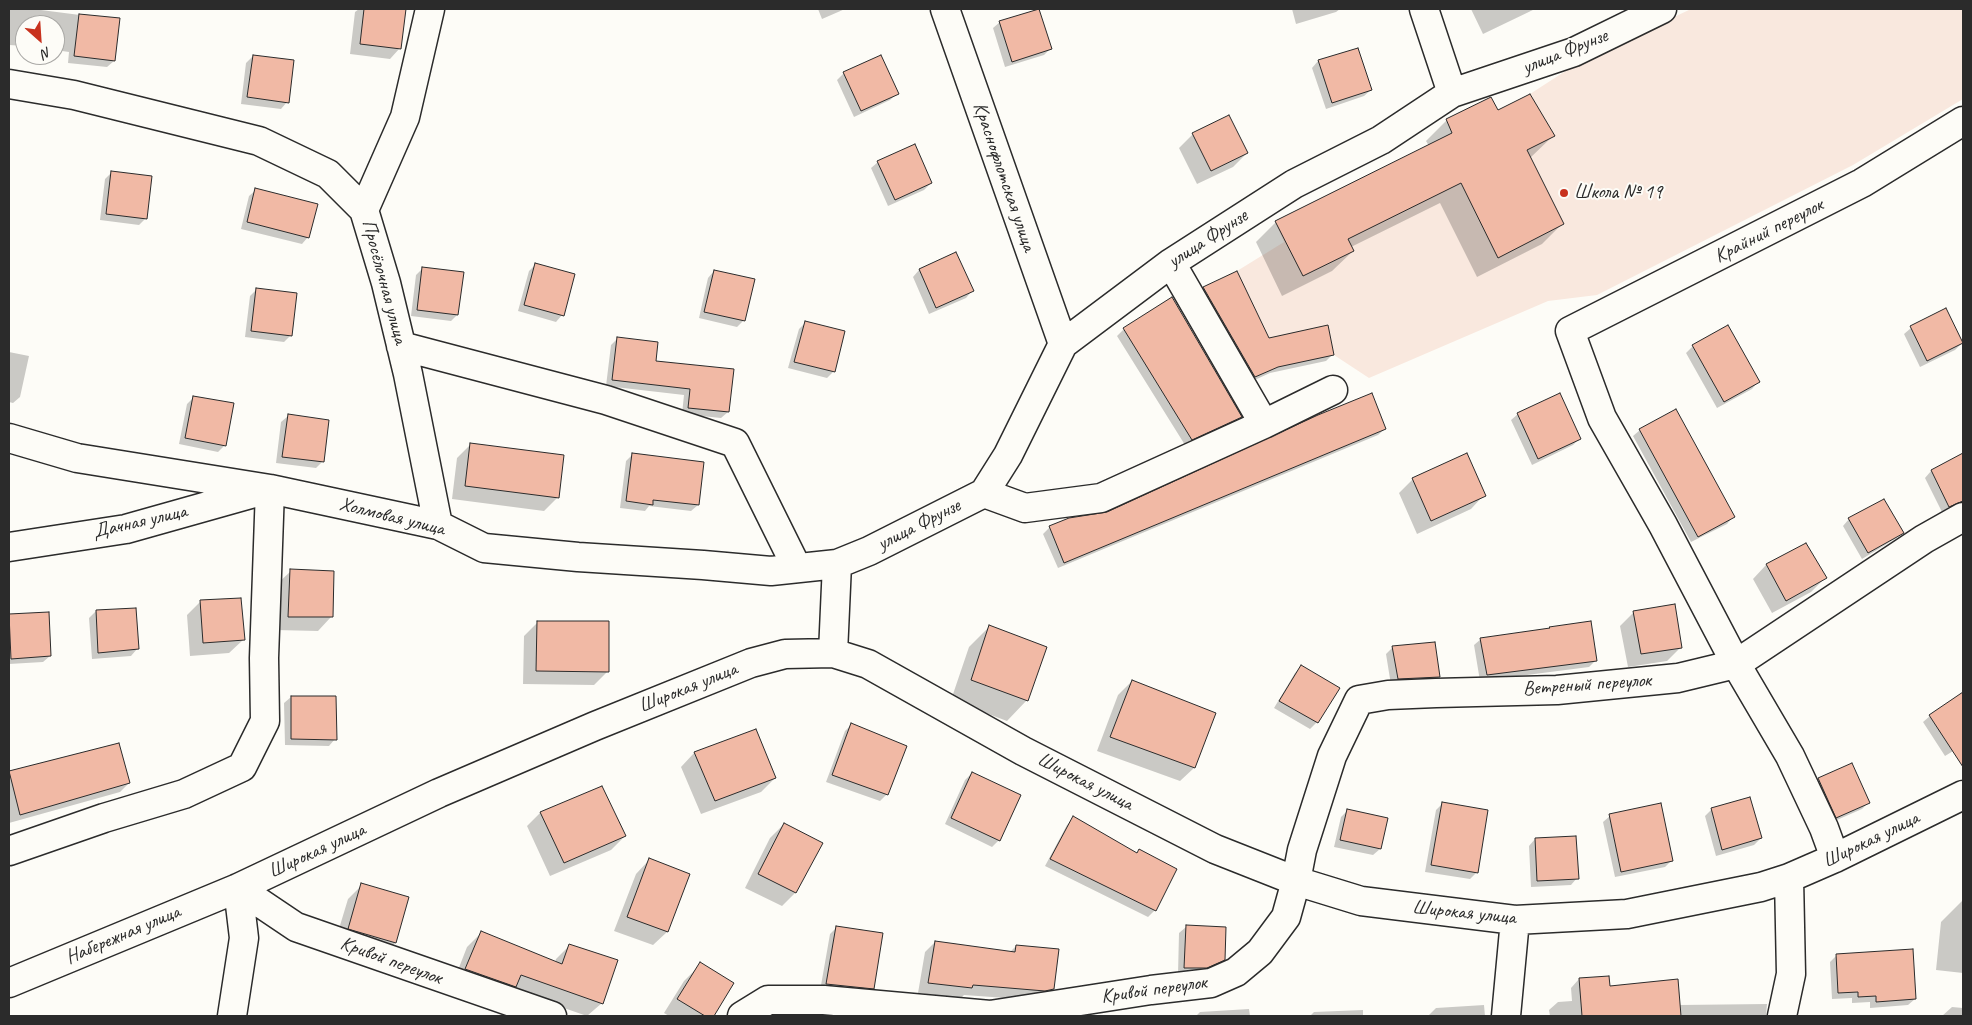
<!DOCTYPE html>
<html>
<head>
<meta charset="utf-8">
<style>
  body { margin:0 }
  #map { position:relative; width:1972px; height:1025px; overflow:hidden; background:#fdfcf7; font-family:Caveat,sans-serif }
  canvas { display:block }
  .frame { position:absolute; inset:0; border:10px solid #2b2b2b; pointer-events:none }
  .north { position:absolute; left:15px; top:15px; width:50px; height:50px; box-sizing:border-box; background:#fdfcf7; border:1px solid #a9a8a5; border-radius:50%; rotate:154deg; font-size:14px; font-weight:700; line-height:20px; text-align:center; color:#2b2b2b }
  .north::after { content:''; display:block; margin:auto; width:18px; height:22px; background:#c8321e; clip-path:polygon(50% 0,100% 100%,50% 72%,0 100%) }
</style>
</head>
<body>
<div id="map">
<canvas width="1972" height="1025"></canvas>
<div class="frame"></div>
<div class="north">N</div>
</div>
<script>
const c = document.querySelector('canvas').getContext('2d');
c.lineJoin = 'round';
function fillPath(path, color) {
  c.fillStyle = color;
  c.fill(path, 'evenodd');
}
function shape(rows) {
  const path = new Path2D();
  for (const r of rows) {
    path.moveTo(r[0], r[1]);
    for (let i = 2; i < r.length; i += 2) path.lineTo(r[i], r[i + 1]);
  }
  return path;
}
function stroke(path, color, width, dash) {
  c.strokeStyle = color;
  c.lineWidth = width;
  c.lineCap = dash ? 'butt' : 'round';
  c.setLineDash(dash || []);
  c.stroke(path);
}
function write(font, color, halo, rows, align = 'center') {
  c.font = font + ' Caveat,sans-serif';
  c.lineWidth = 4;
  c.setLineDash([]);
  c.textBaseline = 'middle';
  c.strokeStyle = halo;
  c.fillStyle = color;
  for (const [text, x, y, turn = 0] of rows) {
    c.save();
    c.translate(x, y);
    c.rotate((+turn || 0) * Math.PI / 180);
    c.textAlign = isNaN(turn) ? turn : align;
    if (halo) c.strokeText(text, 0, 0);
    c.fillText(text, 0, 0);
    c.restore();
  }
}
const built = shape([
  [1691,9,1963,9,1963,99,1853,165,1597,295,1548,301,1369,378,1334,355,1281,365,1237,271,1284,242,1275,221,1452,133,1446,119,1491,97,1498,110,1530,94,1581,61]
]);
const shadow = shape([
  [9,9,41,9,41,10,119,20,114,61,107,67,68,63,69,52,55,50,55,25,25,25,25,46,9,45],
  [359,9,405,9,400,48,390,59,350,54,355,12],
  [818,9,845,9,822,19],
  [1292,9,1340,9,1336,12,1296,24],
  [1471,9,1535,9,1483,34],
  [1000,22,1050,49,1044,55,1005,67,993,28],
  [1358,49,1371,90,1364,96,1326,109,1312,68,1318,61],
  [253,56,287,102,281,109,241,104,246,63],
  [844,73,897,94,890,100,854,117,837,80],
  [1491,98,1497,112,1553,136,1530,158,1562,224,1542,244,1477,277,1440,203,1351,247,1353,251,1332,271,1282,296,1256,242,1276,222,1429,146,1426,141,1447,120],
  [1193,134,1247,153,1233,167,1197,184,1179,148],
  [878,162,931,183,924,190,888,206,871,168],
  [112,172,146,218,139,225,100,220,105,179],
  [256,190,308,237,302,244,241,229,249,196],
  [956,254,972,291,966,298,929,314,913,277,919,270],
  [536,264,562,315,556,322,518,311,529,271],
  [423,268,457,315,451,321,411,316,416,275],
  [714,271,744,320,737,327,699,318,708,278],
  [1204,288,1268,339,1333,354,1326,361,1270,373,1248,383,1197,295],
  [256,290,291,335,284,342,245,337,250,296],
  [1172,299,1240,417,1234,423,1185,445,1117,336,1124,329],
  [1945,310,1962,343,1955,350,1920,367,1904,334,1911,328],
  [806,322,844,332,833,372,827,378,788,368,799,329],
  [618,338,655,362,728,412,721,418,682,414,684,395,606,386,611,345],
  [1693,346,1758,382,1752,389,1717,408,1686,353],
  [9,352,29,356,20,397,13,403,9,402],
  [194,397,225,445,218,452,179,444,187,404],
  [1518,414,1579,439,1573,445,1532,465,1511,420],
  [288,416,322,462,316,468,276,463,281,422],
  [1385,429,1378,435,1058,568,1043,534,1050,527,1108,513],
  [1640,430,1733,517,1727,524,1691,542,1633,436],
  [471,444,558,497,544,511,452,499,457,458],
  [632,455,698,505,691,511,649,506,645,511,620,508,626,461],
  [1963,455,1963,502,1942,512,1925,478,1931,471],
  [1413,479,1484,495,1471,509,1417,534,1399,493],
  [1849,519,1902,533,1895,539,1862,559,1843,526],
  [1806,544,1825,578,1811,592,1772,613,1753,579,1766,565],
  [291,571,331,617,318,631,275,630,277,584],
  [201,601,243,640,229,653,190,656,187,615],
  [96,611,137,649,131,656,92,659,89,618],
  [1634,612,1681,647,1667,661,1628,667,1620,626],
  [9,615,50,656,43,662,9,664],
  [538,622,607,672,594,685,523,684,524,636],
  [1590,622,1596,660,1589,667,1480,681,1474,645,1481,639],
  [989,627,1027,700,1007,721,951,700,969,647],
  [1393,647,1439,677,1432,683,1391,685,1386,654],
  [1301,667,1338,689,1317,722,1310,729,1274,708,1295,673],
  [1132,681,1194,768,1180,781,1097,751,1118,695],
  [1963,694,1963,745,1945,756,1923,722,1930,716],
  [291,697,335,739,329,746,285,745,284,703],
  [851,725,887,794,880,801,826,782,845,731],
  [755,731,775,778,761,792,701,814,681,767,694,753],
  [118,744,129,783,120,792,9,823,9,771],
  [1851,765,1868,803,1862,809,1830,823,1812,786,1819,780],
  [972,773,999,840,992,847,945,824,965,780],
  [602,788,625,836,611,850,550,876,527,826,540,813],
  [1749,799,1761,838,1754,845,1716,856,1705,816,1711,810],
  [1442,804,1477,872,1470,879,1425,872,1436,810],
  [1348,810,1380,849,1373,855,1334,847,1341,817],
  [1610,816,1672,860,1665,867,1615,877,1603,822],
  [1074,818,1136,854,1175,870,1155,910,1148,917,1045,866,1067,825],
  [784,824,795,893,782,906,745,888,770,838],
  [1535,839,1577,878,1571,885,1531,887,1529,846],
  [649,860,667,932,653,945,614,931,636,874],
  [362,885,395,943,382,957,335,942,348,899],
  [1962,901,1963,973,1936,970,1941,922],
  [1186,927,1223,959,1217,966,1199,974,1178,974,1179,933],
  [1219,961,1219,964,1202,971,1201,969],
  [836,928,871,988,864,995,820,991,830,934],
  [481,933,555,963,556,959,570,945,602,1003,587,1016,512,990,453,983,467,947],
  [935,942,1010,952,1016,946,1053,989,1042,999,1034,1000,964,995,961,998,918,993,925,952],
  [1837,955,1915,999,1908,1005,1870,1008,1870,1002,1852,1003,1852,998,1832,999,1830,962],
  [698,967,733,984,713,1016,669,1016,664,1013,684,981],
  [1579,979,1679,1005,1767,1004,1766,1016,1550,1016,1549,1010,1558,1002,1572,1001,1571,988],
  [1484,1005,1485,1016,1428,1016,1436,1008],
  [1952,1007,1963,1008,1963,1016,1942,1016],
  [1249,1009,1250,1016,1196,1016,1200,1012],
  [1363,1010,1363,1016,1310,1016,1314,1012]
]);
const building = shape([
  [364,9,406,9,401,49,360,44,364,9],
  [1039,9,1052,49,1012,62,999,21,1039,9],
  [79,14,120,18,115,61,74,56,79,14],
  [1358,48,1372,90,1332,103,1318,60,1358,48],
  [253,55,294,60,289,103,247,97,253,55],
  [881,55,899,94,861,111,843,72,881,55],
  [1530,94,1555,136,1527,150,1564,224,1498,258,1461,183,1348,239,1354,251,1303,276,1275,221,1452,133,1446,119,1491,97,1498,110,1530,94],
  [1229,115,1248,153,1211,171,1192,133,1229,115],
  [915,144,932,183,895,200,877,161,915,144],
  [111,171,152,176,147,219,106,214,111,171],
  [255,188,318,204,309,238,247,222,255,188],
  [956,252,974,291,936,308,919,269,956,252],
  [535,263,575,274,564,316,524,305,535,263],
  [422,267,464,272,458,315,417,310,422,267],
  [714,270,755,279,745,321,704,312,714,270],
  [1237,271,1269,338,1328,325,1334,355,1278,367,1255,377,1203,287,1237,271],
  [256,288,297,293,292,336,251,331,256,288],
  [1172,297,1242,417,1192,440,1123,328,1172,297],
  [1946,308,1963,343,1927,361,1910,326,1946,308],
  [805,321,845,331,835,372,794,362,805,321],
  [1728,325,1760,382,1724,402,1692,345,1728,325],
  [617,337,658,342,656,361,734,369,729,412,688,408,690,389,612,380,617,337],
  [1372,393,1386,429,1064,563,1049,526,1069,518,1107,512,1318,415,1372,393],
  [1560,393,1581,439,1538,459,1517,413,1560,393],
  [193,396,234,403,226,446,185,438,193,396],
  [1676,409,1735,517,1698,537,1639,429,1676,409],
  [288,414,329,420,324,462,282,457,288,414],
  [470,443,564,455,559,498,465,486,470,443],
  [632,453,704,462,699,505,653,500,653,505,626,501,632,453],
  [1467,453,1486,496,1431,521,1412,478,1467,453],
  [1963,453,1963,501,1949,507,1931,470,1963,453],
  [1884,499,1904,533,1868,553,1848,518,1884,499],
  [1806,543,1827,578,1786,601,1766,564,1806,543],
  [290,569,334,571,333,617,288,617,290,569],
  [241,598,245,640,203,643,200,600,241,598],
  [1675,604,1682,648,1641,654,1633,611,1675,604],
  [136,608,139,649,98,653,96,610,136,608],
  [49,612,51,656,11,659,9,614,49,612],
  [537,621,609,621,609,672,536,671,537,621],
  [1591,621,1597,661,1487,675,1480,638,1550,628,1549,627,1591,621],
  [989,625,1047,647,1028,701,971,680,989,625],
  [1435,642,1440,677,1398,679,1392,646,1435,642],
  [1301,665,1340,688,1318,723,1279,701,1301,665],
  [1132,680,1216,713,1195,768,1110,737,1132,680],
  [1963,692,1963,767,1929,715,1963,692],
  [291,696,336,696,337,740,291,739,291,696],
  [851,723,907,746,888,795,832,775,851,723],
  [756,729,776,778,715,801,694,752,756,729],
  [119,743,130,783,20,815,9,771,119,743],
  [1852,763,1870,803,1836,818,1818,778,1852,763],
  [972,772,1021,795,1000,841,951,818,972,772],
  [602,786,626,836,564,863,540,812,602,786],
  [1750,797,1762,838,1722,850,1711,808,1750,797],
  [1442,802,1488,810,1478,873,1431,865,1442,802],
  [1661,803,1673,861,1621,872,1609,814,1661,803],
  [1347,809,1388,818,1381,849,1340,840,1347,809],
  [1073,816,1137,853,1139,849,1177,869,1156,911,1050,859,1073,816],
  [784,823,823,843,796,893,758,874,784,823],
  [1576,836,1579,879,1537,881,1535,838,1576,836],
  [649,858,690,874,668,932,627,917,649,858],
  [361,883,409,897,396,943,348,929,361,883],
  [1186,925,1226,927,1225,960,1207,968,1184,968,1186,925],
  [836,926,883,933,874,989,826,984,836,926],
  [481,931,562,964,569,944,618,960,603,1004,521,975,516,987,465,969,481,931],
  [935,941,1015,952,1016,945,1059,949,1054,989,1045,991,973,985,972,988,928,983,935,941],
  [1913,949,1916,999,1876,1002,1876,996,1858,997,1858,992,1838,993,1836,954,1913,949],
  [700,962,734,983,714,1016,705,1016,677,999,700,962],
  [1609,976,1610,986,1678,979,1681,1016,1582,1016,1579,978,1609,976]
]);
const minor = shape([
  [945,9,1063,344],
  [1424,9,1452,93],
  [9,84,74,95,259,141,328,174,364,210,386,283,408,374,438,525],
  [364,210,405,117,430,9],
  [1171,263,1264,424],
  [401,346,606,400,735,443,797,568],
  [9,438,77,458,270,489,438,525,484,548,578,557,703,565,771,571,837,564,869,551,984,493,1008,455,1063,344,1171,263,1294,184,1381,140,1452,93,1574,52,1662,9],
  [984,493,1025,508,1101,498,1264,424,1333,390],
  [9,547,126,529,261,491],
  [833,653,837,564],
  [9,851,104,818,184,794,242,767,265,721,264,658,270,489],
  [1835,858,1824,828,1790,756,1736,664,1663,525,1602,418,1570,331,1862,183,1963,121],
  [238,888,296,927,552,1016],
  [9,983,238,888,439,793,595,726,751,663,785,654,833,653,868,664,1023,751,1215,849,1296,881,1361,901,1515,920,1627,914,1761,887,1789,878,1835,858,1963,795],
  [232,1016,244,938,238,888],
  [742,1016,768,1000,824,1000,990,1015,1151,990,1211,983,1236,972,1260,952,1286,917,1296,881,1302,850,1332,756,1359,700,1388,695,1436,693,1557,690,1678,678,1736,664,1924,539,1963,517],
  [1506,1016,1515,920],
  [1782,1016,1791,974,1789,878]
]);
const markers = [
  [1564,193,5,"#c8321e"]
];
const streetNames = [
  ["улица Фрунзе",1565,52,-22],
  ["Краснофлотская улица",1004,177,71],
  ["Крайний переулок",1769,231,-27],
  ["улица Фрунзе",1208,239,-33],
  ["Просёлочная улица",384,282,75],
  ["Холмовая улица",392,517,14],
  ["Дачная улица",140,522,-13],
  ["улица Фрунзе",919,525,-27],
  ["Ветреный переулок",1587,685,-4],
  ["Широкая улица",688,688,-22],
  ["Широкая улица",1085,782,27],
  ["Широкая улица",1871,840,-26],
  ["Широкая улица",317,851,-25],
  ["Широкая улица",1464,913,6],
  ["Набережная улица",123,935,-23],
  ["Кривой переулок",391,961,20],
  ["Кривой переулок",1154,990,-8]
];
const poiNames = [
  ["Школа № 19",1574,193]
];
fillPath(built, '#f9e8de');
fillPath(shadow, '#0003');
fillPath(building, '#f1b9a5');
stroke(building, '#2b2b2b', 1);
stroke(minor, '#2b2b2b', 31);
stroke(minor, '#fdfcf7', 28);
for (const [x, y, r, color] of markers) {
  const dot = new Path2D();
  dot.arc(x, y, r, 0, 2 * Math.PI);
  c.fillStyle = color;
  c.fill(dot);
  stroke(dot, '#fdfcf7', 2);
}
write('20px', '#2b2b2b', '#fdfcf7', streetNames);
write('20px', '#2b2b2b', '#fdfcf7', poiNames, 'left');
</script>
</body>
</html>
